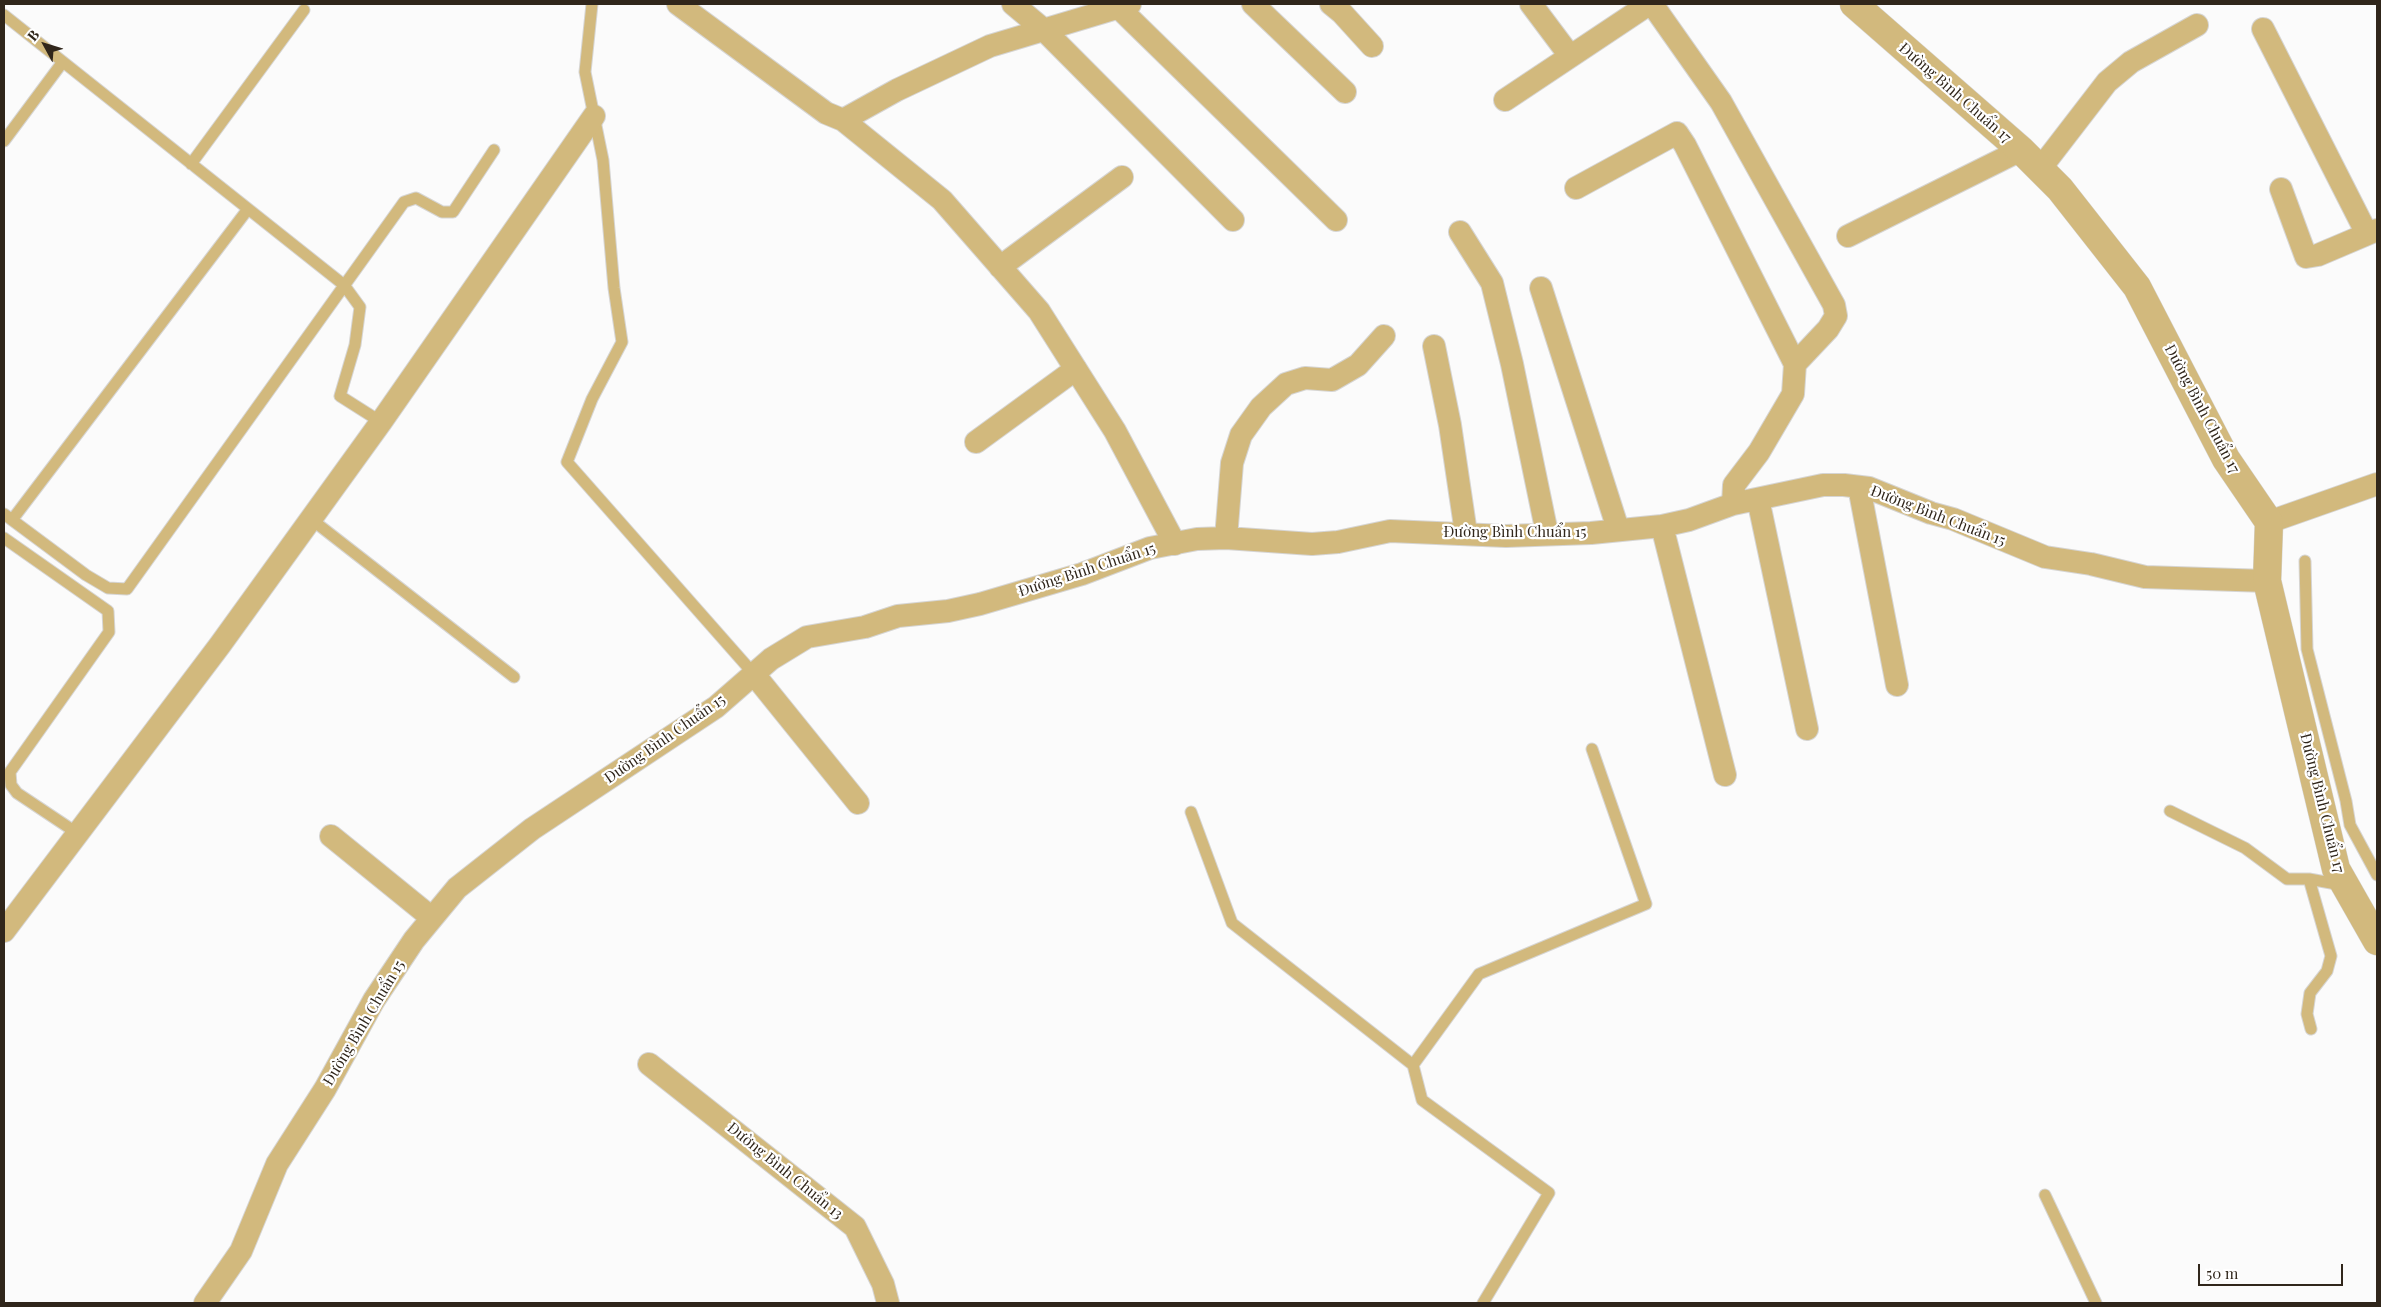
<!DOCTYPE html>
<html>
<head>
<meta charset="utf-8">
<style>
  body { margin:0 }
  #map { position:relative; width:2381px; height:1307px; overflow:hidden; background:#fbfbfb; font-family:"Playfair Display",serif }
  canvas { display:block }
  .frame { position:absolute; inset:0; border:5px solid #30261b; pointer-events:none }
  .north { position:absolute; left:20px; top:20px; width:50px; height:50px; -webkit-text-stroke:4px #fff; paint-order:stroke; rotate:309deg; font-size:14px; font-weight:700; line-height:20px; text-align:center; color:#30261b }
  .north::after { content:''; display:block; margin:auto; width:18px; height:22px; background:#30261b; clip-path:polygon(50% 0,100% 100%,50% 72%,0 100%) }
  .scale { position:absolute; left:2198px; top:1264px; width:145px; height:22px; box-sizing:border-box; border:2px solid #30261b; border-top:0; padding-left:6px; font-size:15px; line-height:18px; white-space:nowrap; color:#30261b; -webkit-text-stroke:4px #fff; paint-order:stroke }
</style>
</head>
<body>
<div id="map">
<canvas width="2381" height="1307"></canvas>
<div class="frame"></div>
<div class="north">B</div>
<div class="scale">50 m</div>
</div>
<script>
const c = document.querySelector('canvas').getContext('2d');
c.lineJoin = 'round';
function shape(rows) {
  const path = new Path2D();
  for (const r of rows) {
    path.moveTo(r[0], r[1]);
    for (let i = 2; i < r.length; i += 2) path.lineTo(r[i], r[i + 1]);
  }
  return path;
}
function stroke(path, color, width, dash) {
  c.strokeStyle = color;
  c.lineWidth = width;
  c.lineCap = dash ? 'butt' : 'round';
  c.setLineDash(dash || []);
  c.stroke(path);
}
function write(font, color, halo, rows, align = 'center') {
  c.font = font + ' "Playfair Display",serif';
  c.lineWidth = 4.5;
  c.setLineDash([]);
  c.textBaseline = 'middle';
  c.strokeStyle = halo;
  c.fillStyle = color;
  for (const [text, x, y, turn = 0] of rows) {
    c.save();
    c.translate(x, y);
    c.rotate((+turn || 0) * Math.PI / 180);
    c.textAlign = isNaN(turn) ? turn : align;
    if (halo) c.strokeText(text, 0, 0);
    c.fillText(text, 0, 0);
    c.restore();
  }
}
const service = shape([
  [592,4,585,72,603,160,614,288,622,342,592,399,567,462,753,673],
  [4,15,344,285,360,307,355,345,340,396,381,422],
  [4,141,62,63],
  [191,164,304,10],
  [4,514,86,575,108,588,127,589,404,202,416,198,442,212,453,212,494,150],
  [311,519,514,677],
  [12,520,248,209],
  [4,538,108,611,109,632,10,772,11,785,17,793,77,833],
  [2305,561,2307,649,2346,801,2350,825,2377,875],
  [2170,811,2245,848,2287,879,2309,879,2342,885],
  [1191,812,1232,923,1413,1065,1422,1100,1549,1193,1483,1303],
  [2309,879,2331,956,2327,971,2310,993,2307,1014,2311,1029],
  [1413,1065,1479,974,1646,904,1592,749],
  [2045,1195,2096,1303]
]);
const minor = shape([
  [678,4,826,113,843,120,897,90,990,46,1130,4],
  [1013,4,1044,30,1233,220],
  [1253,4,1345,92],
  [1331,4,1342,13,1372,46],
  [1531,4,1570,56],
  [1652,4,1721,102,1834,305,1836,316,1828,329,1795,364],
  [1118,7,1336,220],
  [2263,29,2367,234],
  [1505,100,1649,4],
  [843,120,942,200,1039,311,1115,431,1175,544],
  [2040,169,2107,82,2131,62,2197,25],
  [1576,188,1677,133,1685,145,1795,364,1793,394,1759,452,1734,485,1733,504],
  [2281,189,2306,257,2318,255,2377,230],
  [1460,232,1492,283,1512,364,1547,533],
  [1848,236,2021,150],
  [1000,267,1122,177],
  [1541,288,1618,529],
  [1434,346,1450,425,1466,533],
  [976,442,1076,369],
  [1859,487,1897,685],
  [1758,499,1807,729],
  [2269,522,2377,484],
  [1662,526,1725,775],
  [1226,538,1232,463,1241,435,1261,407,1286,384,1305,378,1332,380,1358,365,1384,336],
  [753,673,858,803],
  [331,836,432,918],
  [4,931,220,645,381,422,594,116],
  [649,1064,855,1227,883,1284,888,1303],
  [205,1303,241,1251,277,1164,325,1089,374,1000,414,940,457,888,532,829,716,707,771,659,807,637,865,627,898,616,948,611,980,604,1082,574,1150,548,1197,539,1226,538,1312,544,1338,542,1390,531,1506,536,1591,533,1662,526,1689,520,1733,504,1823,485,1844,485,1869,488,1931,513,1953,519,2045,557,2091,564,2145,577,2267,581]
]);
const tertiary = shape([
  [1854,4,2021,150,2060,189,2137,287,2226,459,2269,522,2267,581,2336,869,2377,941]
]);
const streetNames = [
  ["Đường Bình Chuẩn 17",1955,93,41],
  ["Đường Bình Chuẩn 17",2202,409,62],
  ["Đường Bình Chuẩn 15",1938,516,21],
  ["Đường Bình Chuẩn 15",1515,532],
  ["Đường Bình Chuẩn 15",1087,570,-18],
  ["Đường Bình Chuẩn 15",665,739,-35],
  ["Đường Bình Chuẩn 17",2322,803,76],
  ["Đường Bình Chuẩn 15",364,1023,-59],
  ["Đường Bình Chuẩn 13",785,1171,39]
];
stroke(service, '#d6d5d3', 13);
stroke(minor, '#d6d5d3', 24);
stroke(tertiary, '#d6d5d3', 29);
stroke(service, '#d2b97d', 11);
stroke(minor, '#d2b97d', 22);
stroke(tertiary, '#d2b97d', 28);
write('15px', '#30261b', '#fff', streetNames);
</script>
</body>
</html>
